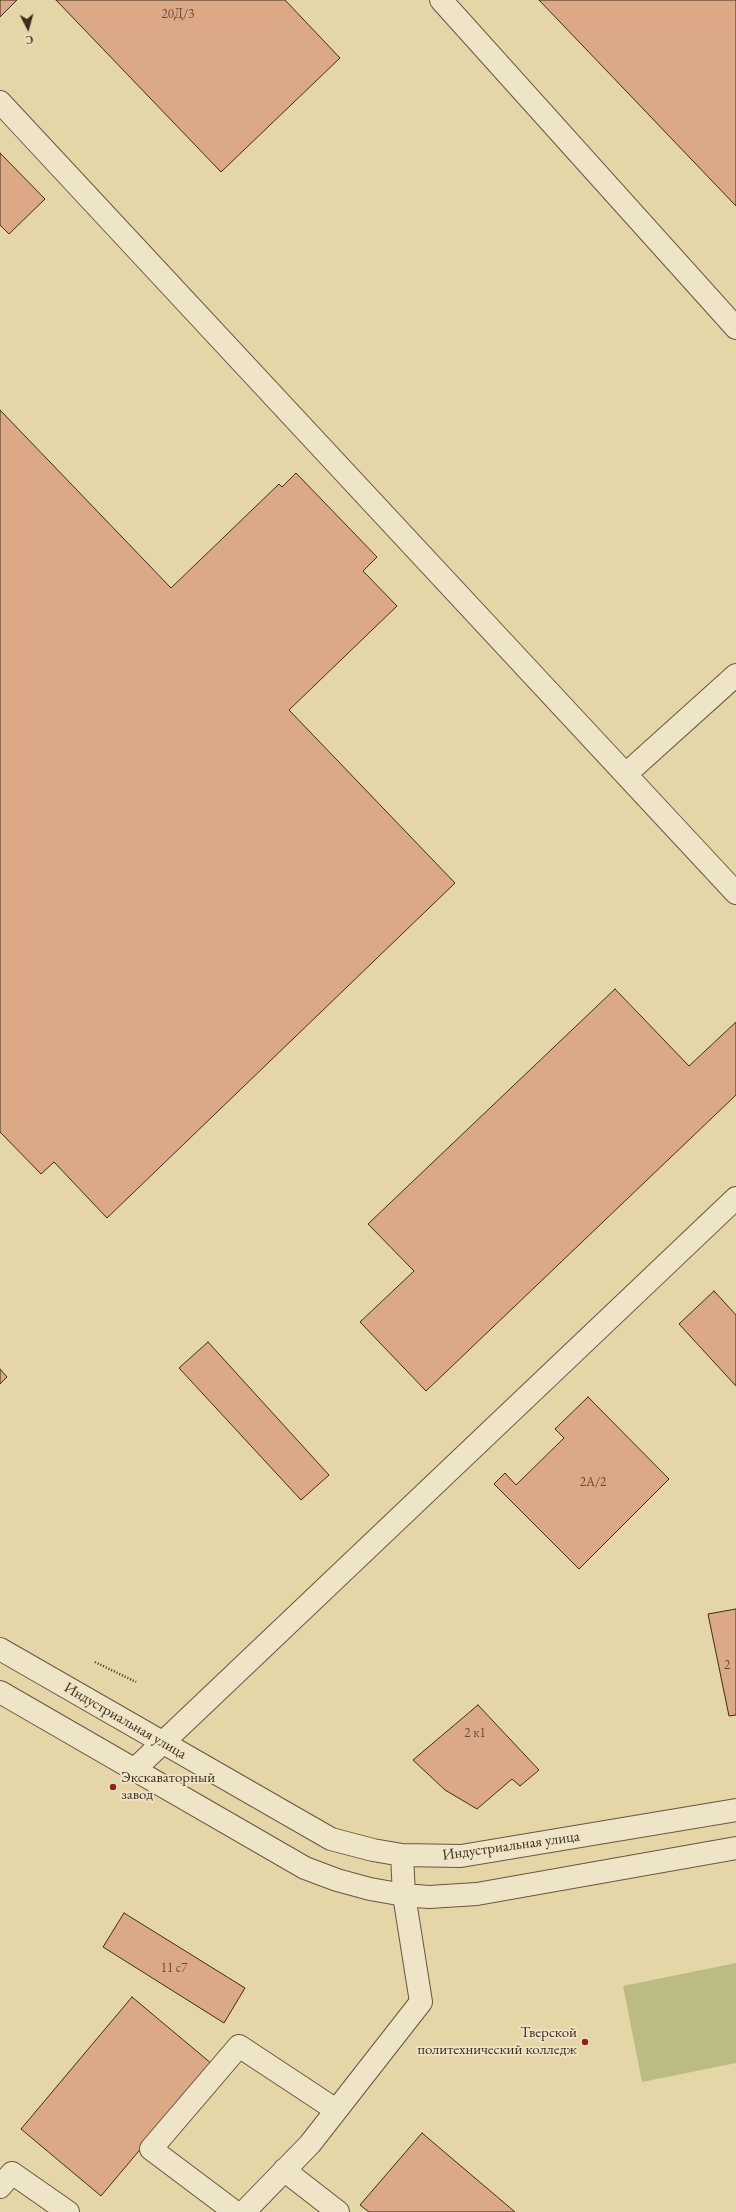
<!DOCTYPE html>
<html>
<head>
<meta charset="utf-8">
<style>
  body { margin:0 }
  #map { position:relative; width:736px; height:2212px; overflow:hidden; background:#e5d6a7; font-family:"EB Garamond",serif }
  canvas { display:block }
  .north { position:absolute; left:8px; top:8px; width:40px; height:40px; -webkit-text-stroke:3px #eee4c6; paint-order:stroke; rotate:174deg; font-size:11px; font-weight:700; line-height:16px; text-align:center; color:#3d2d1c }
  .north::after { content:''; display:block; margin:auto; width:14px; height:18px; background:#3d2d1c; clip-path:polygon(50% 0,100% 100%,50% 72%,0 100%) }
</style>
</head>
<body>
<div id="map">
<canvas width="736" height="2212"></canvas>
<div class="north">С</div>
</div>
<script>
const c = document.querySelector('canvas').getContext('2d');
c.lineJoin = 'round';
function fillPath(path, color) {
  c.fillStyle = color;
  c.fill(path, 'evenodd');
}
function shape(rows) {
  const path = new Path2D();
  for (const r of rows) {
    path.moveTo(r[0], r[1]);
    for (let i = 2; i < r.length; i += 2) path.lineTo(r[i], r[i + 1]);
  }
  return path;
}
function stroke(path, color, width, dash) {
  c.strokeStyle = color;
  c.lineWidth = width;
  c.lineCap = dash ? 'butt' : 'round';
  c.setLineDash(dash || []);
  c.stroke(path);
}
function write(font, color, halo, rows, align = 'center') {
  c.font = font + ' "EB Garamond",serif';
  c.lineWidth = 3.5;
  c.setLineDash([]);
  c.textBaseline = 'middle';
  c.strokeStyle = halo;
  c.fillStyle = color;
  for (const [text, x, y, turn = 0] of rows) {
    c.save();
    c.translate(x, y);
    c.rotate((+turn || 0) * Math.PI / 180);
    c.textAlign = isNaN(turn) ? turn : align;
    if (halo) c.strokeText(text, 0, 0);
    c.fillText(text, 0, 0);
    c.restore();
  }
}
const green = shape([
  [736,1963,736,2063,642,2082,623,1986]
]);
const building = shape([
  [0,0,17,0,0,17,0,0],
  [56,0,285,0,340,58,221,172,56,0],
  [539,0,736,0,736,206,539,0],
  [0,153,45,199,9,234,0,225,0,153],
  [0,410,171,588,279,484,282,487,296,473,377,557,363,571,397,606,289,710,455,883,107,1218,54,1162,41,1174,0,1132,0,410],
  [615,989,689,1066,736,1022,736,1095,426,1391,360,1322,414,1271,368,1224,615,989],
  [714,1291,736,1315,736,1386,679,1324,714,1291],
  [208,1342,329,1475,301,1500,179,1368,208,1342],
  [0,1369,7,1377,0,1384,0,1369],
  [588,1397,669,1479,579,1569,494,1484,505,1473,516,1485,564,1438,555,1429,588,1397],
  [736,1609,736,1715,729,1716,708,1614,736,1609],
  [478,1705,539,1770,520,1786,512,1779,477,1809,445,1790,413,1760,478,1705],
  [124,1913,245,1988,224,2023,103,1947,124,1913],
  [132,1997,212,2064,101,2196,21,2129,132,1997],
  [422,2133,515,2212,369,2212,360,2205,422,2133]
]);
const path = shape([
  [95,1662,136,1682]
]);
const minor = shape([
  [441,0,736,328],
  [0,102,736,893],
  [626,774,736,675],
  [0,1649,331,1839,373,1850,402,1855,461,1856,736,1810],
  [0,1692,305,1868,337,1880,370,1889,404,1895,429,1897,477,1894,736,1848],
  [135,1769,736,1198],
  [284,2170,338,2212],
  [0,2187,12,2173,68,2212],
  [235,2212,151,2149,239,2046,336,2110],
  [244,2212,310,2144,421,2002,404,1895,402,1855]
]);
const markers = [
  [113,1787,4,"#8f2418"],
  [585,2042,4,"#8f2418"]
];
const numberNames = [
  ["20Д/3",178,14],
  ["2А/2",593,1482],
  ["2",727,1665],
  ["2 к1",475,1733],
  ["11 с7",174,1968]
];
const streetNames = [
  ["Индустриальная улица",125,1721,30],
  ["Индустриальная улица",511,1846,-8]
];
const poiNames = [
  ["Экскаваторный",121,1778],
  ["завод",121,1795],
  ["Тверской",577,2033,"right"],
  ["политехнический колледж",577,2050,"right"]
];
fillPath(green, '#bbbc83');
fillPath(building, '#dca986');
stroke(building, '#3d2d1c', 1);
stroke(minor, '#67573f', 24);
stroke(path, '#3d2d1c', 2.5, [1, 2]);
stroke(minor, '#eee4c6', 22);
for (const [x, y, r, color] of markers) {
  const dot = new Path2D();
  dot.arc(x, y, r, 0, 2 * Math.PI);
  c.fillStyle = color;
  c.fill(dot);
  stroke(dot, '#eee4c6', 1.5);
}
write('13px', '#654c36', null, numberNames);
write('15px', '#3d2d1c', '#eee4c6', streetNames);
write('15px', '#3d2d1c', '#eee4c6', poiNames, 'left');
</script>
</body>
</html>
